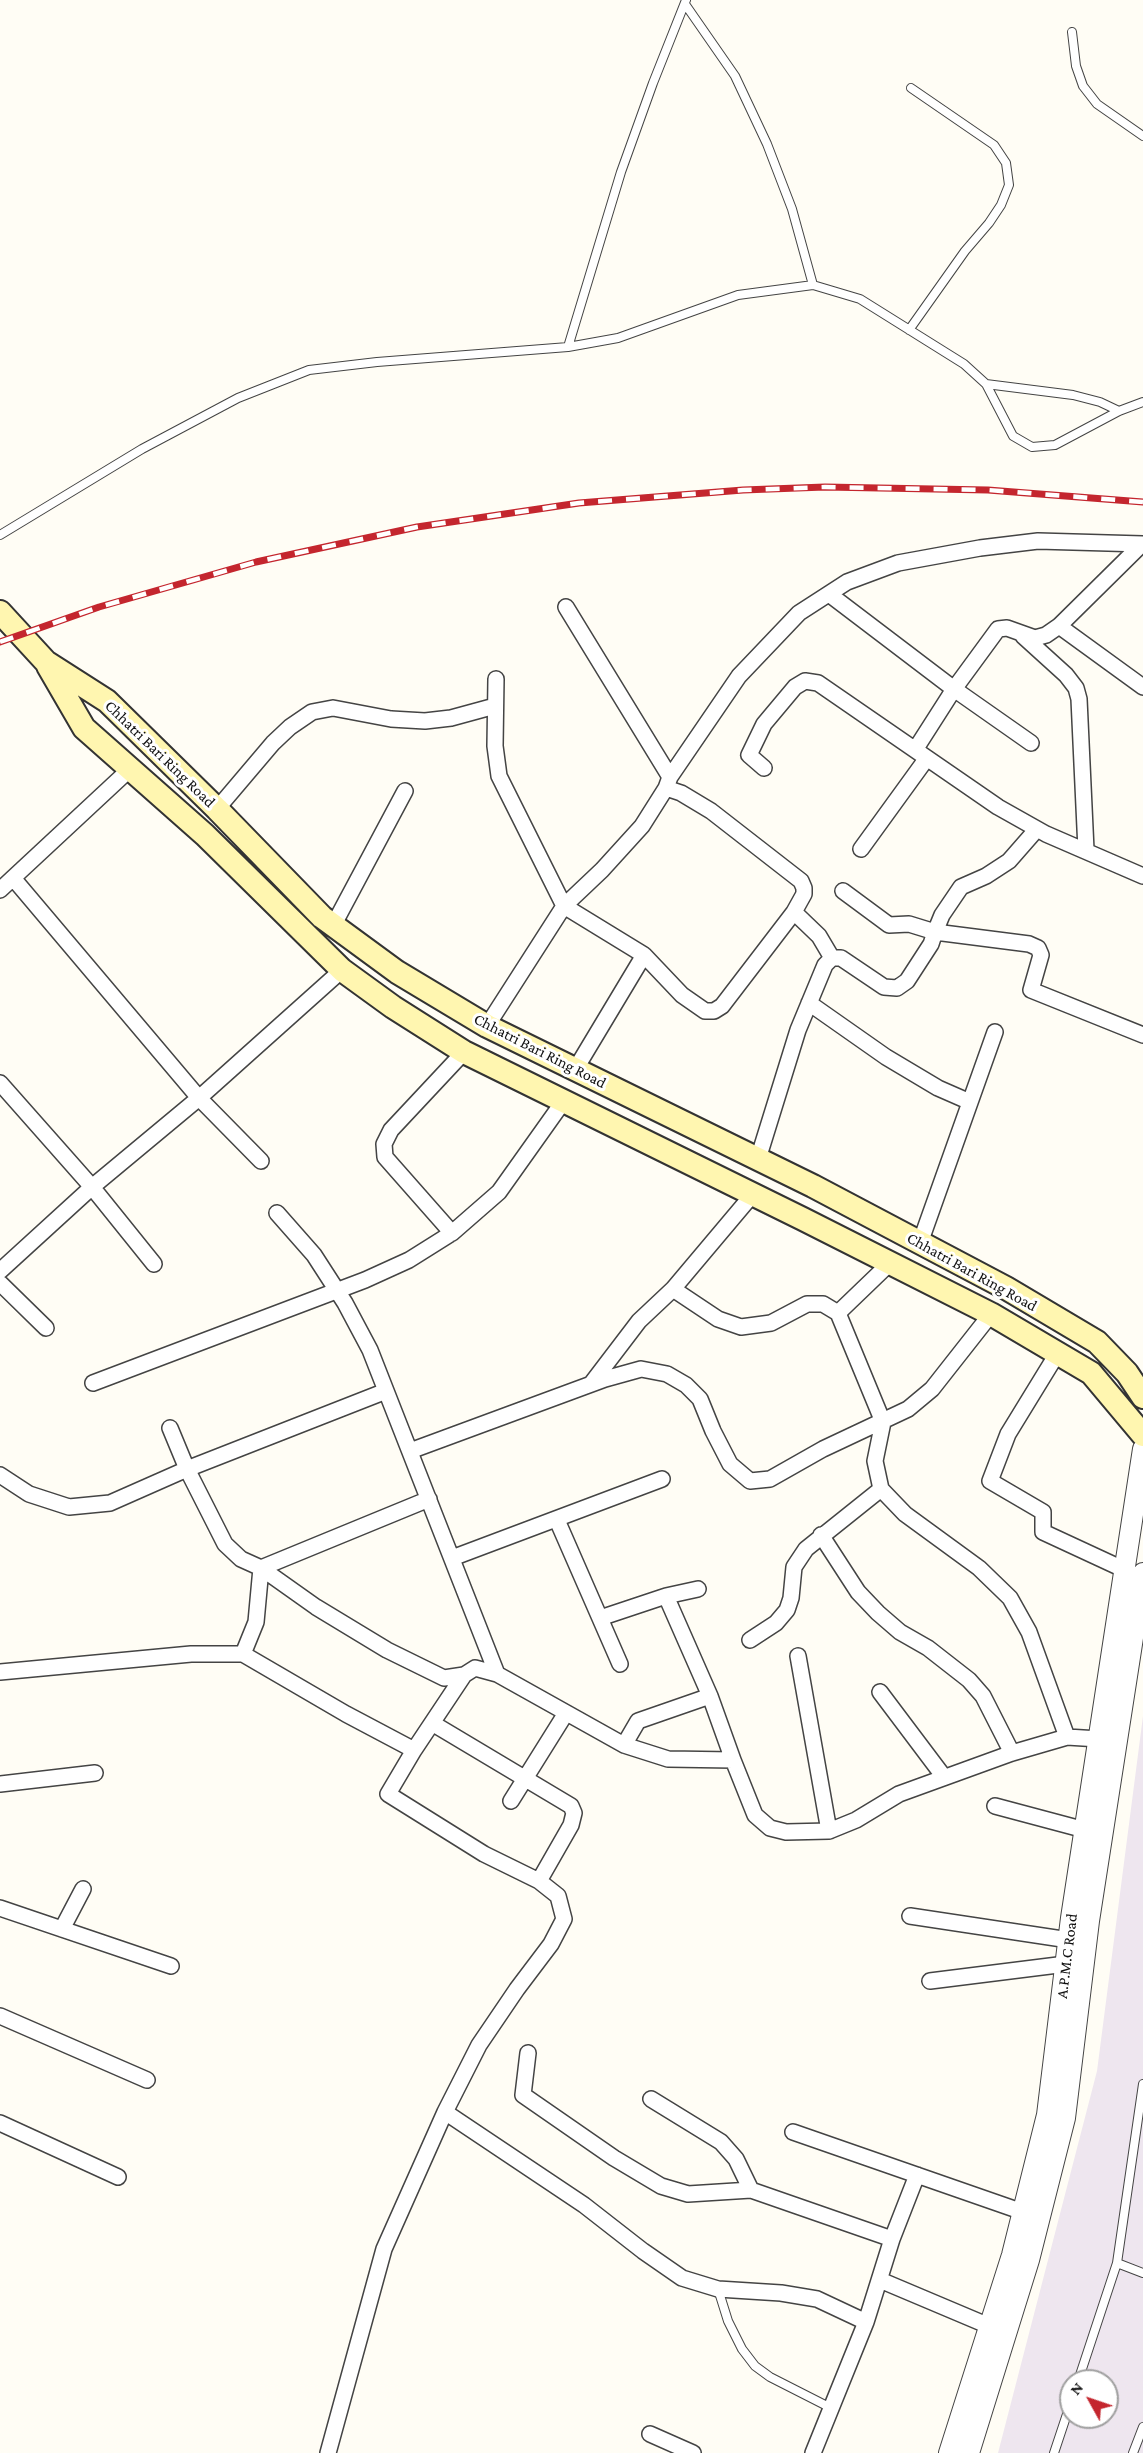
<!DOCTYPE html>
<html>
<head>
<meta charset="utf-8">
<style>
  body { margin:0 }
  #map { position:relative; width:1143px; height:2453px; overflow:hidden; background:#fffdf5; font-family:"Crimson Pro",serif }
  canvas { display:block }
  .north { position:absolute; left:1059px; top:2369px; width:60px; height:60px; box-sizing:border-box; background:#fff; border:2px solid #a0a0a0; border-radius:50%; rotate:310deg; font-size:16px; font-weight:700; line-height:24px; text-align:center; color:#111 }
  .north::after { content:''; display:block; margin:auto; width:21px; height:27px; background:#c4262e; clip-path:polygon(50% 0,100% 100%,50% 72%,0 100%) }
</style>
</head>
<body>
<div id="map">
<canvas width="1143" height="2453"></canvas>
<div class="north">N</div>
</div>
<script>
const c = document.querySelector('canvas').getContext('2d');
c.lineJoin = 'round';
function fillPath(path, color) {
  c.fillStyle = color;
  c.fill(path, 'evenodd');
}
function shape(rows) {
  const path = new Path2D();
  for (const r of rows) {
    path.moveTo(r[0], r[1]);
    for (let i = 2; i < r.length; i += 2) path.lineTo(r[i], r[i + 1]);
  }
  return path;
}
function stroke(path, color, width, dash) {
  c.strokeStyle = color;
  c.lineWidth = width;
  c.lineCap = dash ? 'butt' : 'round';
  c.setLineDash(dash || []);
  c.stroke(path);
}
function write(font, color, halo, rows, align = 'center') {
  c.font = font + ' "Crimson Pro",serif';
  c.lineWidth = 6;
  c.setLineDash([]);
  c.textBaseline = 'middle';
  c.strokeStyle = halo;
  c.fillStyle = color;
  for (const [text, x, y, turn = 0] of rows) {
    c.save();
    c.translate(x, y);
    c.rotate((+turn || 0) * Math.PI / 180);
    c.textAlign = isNaN(turn) ? turn : align;
    if (halo) c.strokeText(text, 0, 0);
    c.fillText(text, 0, 0);
    c.restore();
  }
}
const industrial = shape([
  [1143,1716,1143,2453,998,2453,1097,2071],
  [1071,2381,1107,2381,1107,2417,1071,2417]
]);
const service = shape([
  [685,4,735,76,767,144,792,209,813,285],
  [1072,32,1076,66,1083,86,1097,104,1143,136],
  [909,330,965,251,989,223,1001,205,1009,185,1006,163,994,145,911,88],
  [568,347,621,172,653,83,686,0],
  [986,384,1073,395,1100,402,1119,411],
  [0,535,142,449,238,398,309,370,377,362,568,347,618,338,738,295,813,285,860,299,964,364,986,384,1013,436,1032,447,1055,445,1119,411,1143,402],
  [1117,2263,1143,2273],
  [718,2289,728,2321,742,2349,755,2366,770,2377,831,2408],
  [1078,2381,1117,2263,1143,2084],
  [1054,2453,1071,2402],
  [1133,2453,1143,2427]
]);
const minor = shape([
  [829,594,954,689,1031,743],
  [566,607,670,777],
  [1059,626,1143,687],
  [1023,636,1066,675,1076,688,1079,699,1086,850],
  [496,679,495,746,499,776,564,906,644,955,575,1070],
  [915,750,954,689,998,629,1007,628,1035,638,1046,635,1059,626,1142,544],
  [764,768,749,755,764,724,795,687,805,681,818,683,998,807,1046,834,1143,876],
  [666,788,681,793,711,811,801,881,804,888,804,894,794,912,819,936,832,958],
  [217,809,273,743,290,727,312,712,333,708,391,719,425,721,451,718,495,706],
  [861,849,927,758],
  [13,878,199,1098,261,1161],
  [0,890,130,769],
  [843,891,889,925,909,924,935,932,942,915,961,887,986,876,1009,861,1037,829],
  [333,926,405,791],
  [644,955,682,995,705,1011,714,1011,722,1006,794,912],
  [809,1003,886,1057,938,1088,970,1102],
  [487,1026,564,906,602,870,642,826,666,788,670,777,739,676,799,613,847,582,898,563,980,548,1038,541,1143,544],
  [0,1083,92,1187,154,1264],
  [758,1159,798,1030,825,965,832,958,841,958,884,987,897,988,907,981,931,944,935,932,1029,944,1038,948,1041,955,1031,990,1143,1035],
  [277,1213,314,1255,345,1303,370,1350,497,1674],
  [452,1233,385,1157,384,1144,391,1130,464,1052],
  [920,1243,995,1032],
  [0,1271,92,1187,199,1098,342,970],
  [0,1283,46,1328],
  [673,1289,718,1319,741,1327,771,1323,807,1304,823,1304,838,1313,890,1263],
  [838,1313,883,1422,875,1461,881,1489,905,1514,979,1568,1010,1598,1029,1632,1067,1737,1099,1739],
  [1057,1354,1008,1434,990,1481,1043,1512,1043,1532,1125,1570],
  [93,1383,365,1280,409,1260,452,1233,499,1192,563,1102],
  [591,1384,639,1321,673,1289,753,1194],
  [410,1451,605,1379,641,1369,667,1374,686,1385,700,1399,713,1431,730,1464,750,1481,770,1479,823,1449,908,1409,932,1389,991,1314],
  [0,1475,29,1494,69,1507,110,1503,187,1469,386,1391],
  [557,1520,620,1664],
  [821,1535,858,1592,878,1613,900,1632,928,1648,969,1680,983,1696,1012,1753],
  [452,1558,662,1479],
  [261,1568,316,1607,387,1650,444,1678,464,1675,475,1668,497,1674,624,1745,668,1759,733,1760,755,1815,770,1828,786,1832,829,1831,856,1820,899,1794,1012,1753,1067,1737],
  [261,1568,429,1499],
  [666,1596,710,1696,733,1760],
  [600,1618,666,1596,698,1589],
  [750,1640,776,1623,787,1610,791,1598,794,1567,806,1549,881,1489],
  [243,1654,346,1714,414,1750,388,1794,484,1854,539,1881,558,1896,564,1919,551,1944,517,1989,479,2045,445,2112,384,2249,328,2453],
  [798,1656,829,1831],
  [0,1672,191,1654,243,1654,256,1622,261,1568,241,1559,225,1544,187,1469,170,1428],
  [880,1692,944,1777],
  [432,1723,571,1806,574,1813,571,1825,539,1881],
  [624,1745,638,1721,710,1696],
  [414,1750,464,1675],
  [0,1784,95,1773],
  [511,1801,566,1713],
  [995,1806,1085,1830],
  [0,1908,171,1966],
  [910,1916,1069,1940],
  [62,1929,83,1889],
  [930,1981,1066,1964],
  [0,2016,147,2080],
  [528,2053,523,2095,614,2158,661,2186,688,2194,751,2190],
  [651,2099,721,2142,736,2159,751,2190,892,2239],
  [445,2112,584,2205,643,2251,682,2278,718,2289,781,2293,817,2299,866,2322],
  [0,2123,118,2177],
  [793,2132,1023,2212],
  [880,2280,989,2326],
  [650,2434,693,2453],
  [813,2453,866,2322,892,2239,917,2175]
]);
const tertiary = shape([
  [949,2453,1012,2255,1047,2115,1071,1918,1143,1449],
  [969,2453,1029,2260,1065,2118,1089,1921,1143,1573]
]);
const secondary = shape([
  [0,612,46,662,107,701,217,809,322,917,397,972,487,1026,813,1186,1006,1288,1097,1342,1127,1373,1143,1397],
  [48,666,84,728,205,835,342,970,393,1007,464,1052,803,1219,991,1314,1091,1373,1143,1435]
]);
const rail = shape([
  [0,642,99,607,256,562,417,527,579,503,743,490,825,487,988,490,1143,502]
]);
const streetNames = [
  ["Chhatri Bari Ring Road",160,754,44],
  ["Chhatri Bari Ring Road",540,1051,27],
  ["Chhatri Bari Ring Road",972,1272,29],
  ["A.P.M.C Road",1067,1956,-83]
];
fillPath(industrial, '#eee6ef');
stroke(service, '#444', 10);
stroke(minor, '#444', 18);
stroke(tertiary, '#444', 22);
stroke(secondary, '#333', 26);
stroke(service, '#fff', 8);
stroke(minor, '#fff', 15);
stroke(tertiary, '#fff', 20);
stroke(secondary, '#fff6b0', 22);
stroke(rail, '#c4262e', 7);
stroke(rail, '#fff', 4.5, [14]);
write('16px', '#111', '#fff', streetNames);
</script>
</body>
</html>
